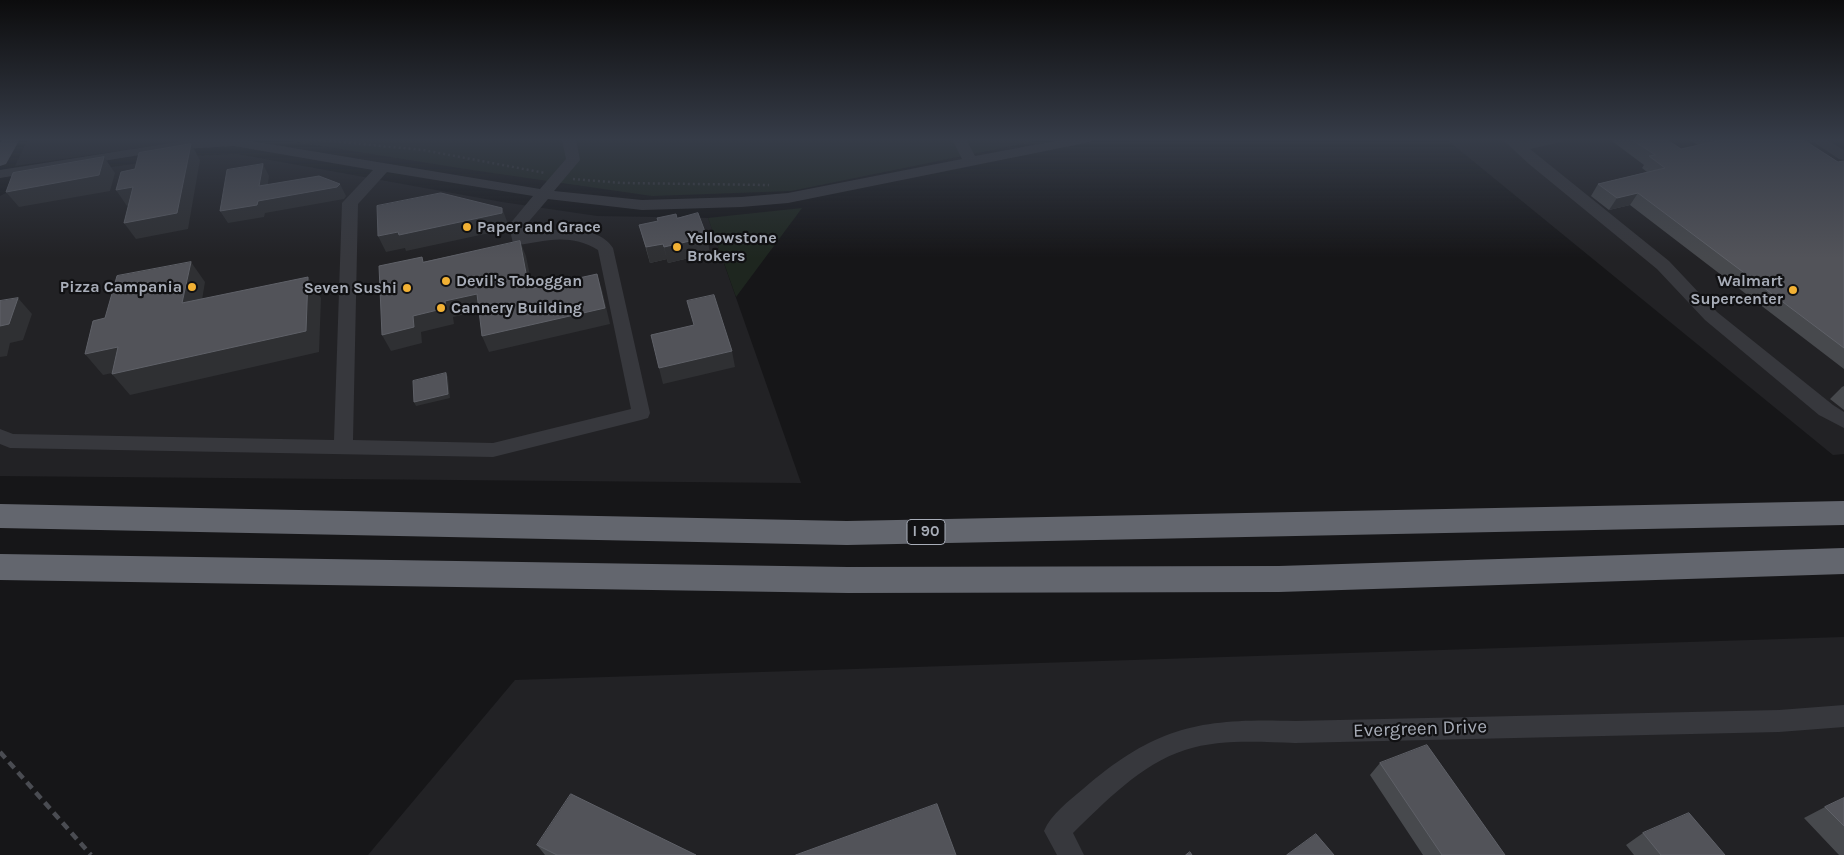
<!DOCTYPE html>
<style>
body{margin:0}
canvas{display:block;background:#161618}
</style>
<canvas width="1844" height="855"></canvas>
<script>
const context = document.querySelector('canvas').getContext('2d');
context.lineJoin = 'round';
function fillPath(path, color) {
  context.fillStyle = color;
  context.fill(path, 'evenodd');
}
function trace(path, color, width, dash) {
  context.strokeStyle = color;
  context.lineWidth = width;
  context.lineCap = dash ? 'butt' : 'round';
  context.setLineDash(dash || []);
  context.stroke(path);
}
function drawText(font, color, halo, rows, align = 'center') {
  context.font = font + ' Karla,sans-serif';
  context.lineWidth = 4.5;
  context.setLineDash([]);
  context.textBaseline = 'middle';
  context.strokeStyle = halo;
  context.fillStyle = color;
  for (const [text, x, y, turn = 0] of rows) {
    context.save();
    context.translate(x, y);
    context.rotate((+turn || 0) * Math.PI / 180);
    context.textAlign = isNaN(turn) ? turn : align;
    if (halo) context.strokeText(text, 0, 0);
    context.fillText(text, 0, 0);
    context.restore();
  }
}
fillPath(new Path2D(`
 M 28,139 L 201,139 L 15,166 Z
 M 1446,139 L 1844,139 L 1844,454 L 1833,455 Z
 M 237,154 L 502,202 L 597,216 L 708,218 L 801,483 L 0,476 L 0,196 L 21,185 L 70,173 L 189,156 Z
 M 1844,637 L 1844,855 L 368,855 L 515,680 Z`), '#222225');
fillPath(new Path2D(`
 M 277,139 L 1046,139 L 791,191 L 652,196 L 472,170 Z
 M 802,208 L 736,297 L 708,218 Z`), '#1e261f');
trace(new Path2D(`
 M 309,139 L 423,150 L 545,173
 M 573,179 L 622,183 L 769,185`), '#3d3f44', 2.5, [2, 3]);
fillPath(new Path2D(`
 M 196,139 L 239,139 L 540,189 L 566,159 L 562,139 L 576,139 L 580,160 L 554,191 L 642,200 L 741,197 L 788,193 L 962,159 L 952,139 L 966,139 L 975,156 L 1066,139 L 1092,139 L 1090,142 L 1085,143 L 788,203 L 741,207 L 642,210 L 548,199 L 525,226 L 526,234 C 550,229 597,223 613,248 L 650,413 L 648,418 L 641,420 L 493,457 L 10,448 L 0,444 L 0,429 L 13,434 L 334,440 L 342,203 L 373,170 L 234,146 L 170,150 L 0,178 L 0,170 ZM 387,172 L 533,196 L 509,225 L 513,244 C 521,246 529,243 537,242 C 559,238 578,238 598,250 L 631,409 L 493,443 L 353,440 L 358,204 Z
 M 1502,139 L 1517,139 L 1523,142 L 1539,139 L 1563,139 L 1561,142 L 1530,149 L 1669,261 L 1717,312 L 1833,405 L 1844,412 L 1844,428 L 1819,415 L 1705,320 L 1657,269 L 1529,164 Z
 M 1809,139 L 1825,139 L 1844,150 L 1844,160 L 1839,159 Z
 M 1844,705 L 1844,727 L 1779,732 L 1295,743 C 1259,742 1220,739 1185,750 C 1141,764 1105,802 1073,833 L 1084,855 L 1057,855 L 1044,831 C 1051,814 1069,801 1083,789 C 1156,726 1201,718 1295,721 L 1779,710 Z`), '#37383d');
fillPath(new Path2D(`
 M 2,139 L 20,139 L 6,164 L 0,166 L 0,143 Z`), '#53555c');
fillPath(new Path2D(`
 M 1844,501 L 1844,525 L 847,545 L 0,528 L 0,504 L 847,521 Z
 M 1844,548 L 1844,574 L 1279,592 L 848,593 L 0,580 L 0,554 L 848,567 L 1279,566 Z`), '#63666e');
trace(new Path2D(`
 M 0,752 L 91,855`), '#4a4c52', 4.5, [8, 5.5]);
fillPath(new Path2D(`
 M 1613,139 L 1666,139 L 1681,149 L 1698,145 L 1688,139 L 1815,139 L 1810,144 L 1838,162 L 1844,161 L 1844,369 L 1630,205 L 1609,210 L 1591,196 L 1598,184 L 1647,172 L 1642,168 L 1644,165 L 1612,141 Z
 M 677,218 L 710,253 L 668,263 L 667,259 L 650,263 L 639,225 Z
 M 1844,386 L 1844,410 L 1830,399 L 1842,387 Z
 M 1380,763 L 1505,855 L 1423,855 L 1370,775 Z
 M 1844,798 L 1844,855 L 1839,855 L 1804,818 L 1825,807 Z
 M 1643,833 L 1725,855 L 1634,855 L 1626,845 Z
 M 537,845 L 696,855 L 545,855 Z`), '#47494d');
fillPath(new Path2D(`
 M 1802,139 L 1815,139 L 1808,148 Z
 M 191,144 L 200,160 L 188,229 L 136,239 L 124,223 Z
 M 104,157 L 115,173 L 110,191 L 19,207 L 6,192 Z
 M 263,164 L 269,176 L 266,198 L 259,186 Z
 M 340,184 L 346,196 L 344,199 L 265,213 L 264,217 L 228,223 L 220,211 L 258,201 Z
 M 133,187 L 144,203 L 127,206 L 116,190 Z
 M 1638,193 L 1630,205 L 1609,210 L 1617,198 Z
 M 502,208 L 508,224 L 508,229 L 406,251 L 405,248 L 386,252 L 378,236 Z
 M 707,237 L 710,253 L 668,263 L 664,247 Z
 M 520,241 L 526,256 L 536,305 L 529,289 Z
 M 663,244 L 667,259 L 650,263 L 646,247 Z
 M 191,262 L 205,282 L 198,324 L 182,303 Z
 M 597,274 L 602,290 L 610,324 L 489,352 L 482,336 Z
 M 308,277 L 321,298 L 319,352 L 130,395 L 112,374 Z
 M 477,294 L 484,310 L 453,317 L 454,324 L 421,332 L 422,343 L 391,351 L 382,335 L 413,316 L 445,301 Z
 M 18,298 L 32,314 L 23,340 L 10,343 L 7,356 L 0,357 L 0,326 Z
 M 118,347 L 135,368 L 103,375 L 85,354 Z
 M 732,351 L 735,367 L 663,384 L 659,368 Z
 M 446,373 L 448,377 L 450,398 L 416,406 L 414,402 Z`), '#2f3033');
const building = new Path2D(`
 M 1631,139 L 1666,139 L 1681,149 L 1717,141 L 1714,139 L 1805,139 L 1802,139 L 1838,162 L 1844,161 L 1844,348 L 1638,193 L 1617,198 L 1598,184 L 1665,168 L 1649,156 L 1655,155 Z
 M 191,144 L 177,213 L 124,223 L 133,187 L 116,190 L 121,172 L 135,169 L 139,153 Z
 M 104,157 L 99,175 L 6,192 L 13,173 Z
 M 263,164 L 259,186 L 319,176 L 340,184 L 337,187 L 258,201 L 257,205 L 220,211 L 227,170 Z
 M 441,193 L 502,208 L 502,213 L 399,235 L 398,232 L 378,236 L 377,206 Z
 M 698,213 L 707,237 L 664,247 L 663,244 L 646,247 L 639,225 L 658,221 L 657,218 L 676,214 L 677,218 Z
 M 520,241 L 529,289 L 597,274 L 605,308 L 482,336 L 477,294 L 445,301 L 446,308 L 413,316 L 414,327 L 382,335 L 379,266 L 422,257 L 423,262 Z
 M 191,262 L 182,303 L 308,277 L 306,331 L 112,374 L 118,347 L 85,354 L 93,321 L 105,318 L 117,276 Z
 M 714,295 L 732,351 L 659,368 L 651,335 L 694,325 L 687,301 Z
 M 18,298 L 9,324 L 0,326 L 0,301 Z
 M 446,373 L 448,394 L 414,402 L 413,381 Z
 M 1427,745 L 1505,855 L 1442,855 L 1380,763 Z
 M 571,794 L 696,855 L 557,855 L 537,845 Z
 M 1844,798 L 1844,826 L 1825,807 Z
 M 937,804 L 956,855 L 796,855 Z
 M 1689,813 L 1725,855 L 1661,855 L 1643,833 Z
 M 1316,834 L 1334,855 L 1287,855 Z
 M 1190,852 L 1192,855 L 1186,855 Z`);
fillPath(building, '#525359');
trace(building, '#5f6168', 1);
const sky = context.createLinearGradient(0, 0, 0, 258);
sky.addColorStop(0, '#0c0c0d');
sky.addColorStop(0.54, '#363c48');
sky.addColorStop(1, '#363c4800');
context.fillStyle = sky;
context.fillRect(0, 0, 1844, 258);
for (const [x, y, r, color] of [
 [467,227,5,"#f2b134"],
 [677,247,5,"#f2b134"],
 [446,281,5,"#f2b134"],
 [192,287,5,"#f2b134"],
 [407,288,5,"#f2b134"],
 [1793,290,5,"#f2b134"],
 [441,308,5,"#f2b134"]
]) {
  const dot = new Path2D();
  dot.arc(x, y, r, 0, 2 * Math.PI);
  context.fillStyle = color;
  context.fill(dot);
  trace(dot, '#111113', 2);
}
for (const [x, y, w] of [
 [926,532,38]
]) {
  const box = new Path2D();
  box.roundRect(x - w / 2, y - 12.5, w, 25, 4);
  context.fillStyle = '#111113';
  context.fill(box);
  trace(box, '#a8adb8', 1);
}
drawText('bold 15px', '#a8adb8', null, [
 ["I 90",926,532]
]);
drawText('bold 16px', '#a8adb8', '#111113', [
 ["Paper and Grace",477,227],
 ["Yellowstone",687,238],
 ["Brokers",687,256],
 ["Devil's Toboggan",456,281],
 ["Walmart",1783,281,"right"],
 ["Supercenter",1783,299,"right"],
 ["Pizza Campania",182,287,"right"],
 ["Seven Sushi",397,288,"right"],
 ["Cannery Building",451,308]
], 'left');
drawText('19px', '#a8adb8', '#111113', [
 ["Evergreen Drive",1420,729,-2]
]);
</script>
